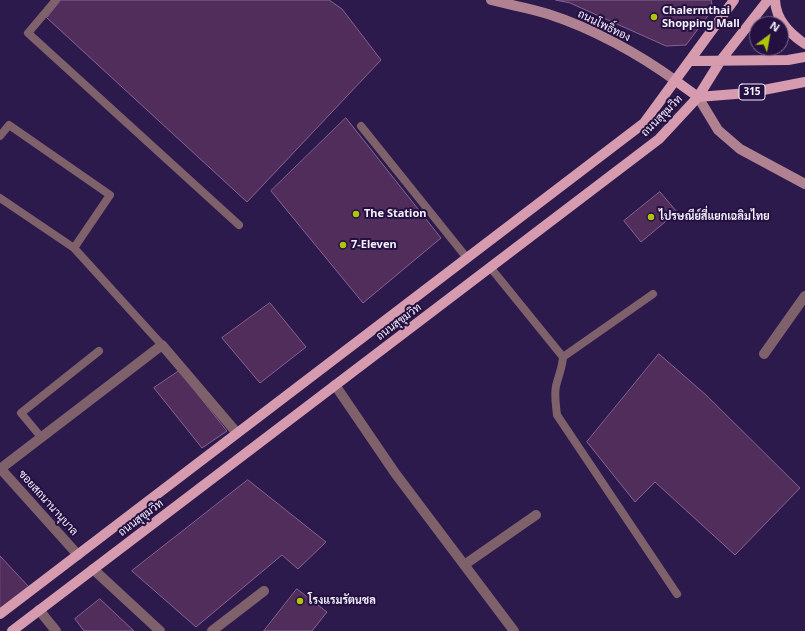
<!DOCTYPE html>
<meta charset="utf-8">
<style>
body{margin:0}
#map{position:relative;width:805px;height:631px;overflow:hidden;background:#2d1a4c;font-family:"Noto Sans",sans-serif}
canvas{display:block}
.north{position:absolute;left:749px;top:16px;width:40px;height:40px;box-sizing:border-box;background:#241041;border:1px solid #77698c;border-radius:50%;rotate:32deg;font-size:11px;font-weight:700;line-height:16px;text-align:center;color:#f3effc}
.north::after{content:'';display:block;margin:auto;width:14px;height:18px;background:#afc507;clip-path:polygon(50% 0,100% 100%,50% 72%,0 100%)}
</style>
<div id="map">
<canvas width="805" height="631"></canvas>
<div class="north">N</div>
</div>
<script>
const context = document.querySelector('canvas').getContext('2d');
context.lineJoin = 'round';
function fillPath(path, color) {
  context.fillStyle = color;
  context.fill(path, 'evenodd');
}
function trace(path, color, width, dash) {
  context.strokeStyle = color;
  context.lineWidth = width;
  context.lineCap = dash ? 'butt' : 'round';
  context.setLineDash(dash || []);
  context.stroke(path);
}
function drawText(font, color, halo, rows, align = 'center') {
  context.font = font + ' "Noto Sans",Sarabun,sans-serif';
  context.lineWidth = 4;
  context.setLineDash([]);
  context.textBaseline = 'middle';
  context.strokeStyle = halo;
  context.fillStyle = color;
  for (const [text, x, y, turn = 0] of rows) {
    context.save();
    context.translate(x, y);
    context.rotate((+turn || 0) * Math.PI / 180);
    context.textAlign = isNaN(turn) ? turn : align;
    if (halo) context.strokeText(text, 0, 0);
    context.fillText(text, 0, 0);
    context.restore();
  }
}
const building = new Path2D(`
 M 61,0 L 329,0 L 342,9 L 381,60 L 247,202 L 47,18 Z
 M 556,0 L 711,0 L 713,9 L 686,45 L 666,46 L 570,3 Z
 M 346,118 L 441,238 L 363,303 L 271,191 Z
 M 660,192 L 677,212 L 641,242 L 624,221 Z
 M 270,303 L 306,347 L 260,383 L 222,338 Z
 M 659,354 L 706,395 L 800,488 L 735,555 L 655,482 L 635,502 L 587,442 Z
 M 179,371 L 227,431 L 202,448 L 154,388 Z
 M 248,480 L 326,542 L 298,569 L 282,555 L 196,627 L 132,571 Z
 M 0,556 L 29,587 L 0,609 Z
 M 297,589 L 327,612 L 312,631 L 264,631 Z
 M 100,599 L 134,631 L 84,631 L 75,619 Z`);
fillPath(building, '#502d5b');
trace(building, '#886294', 1);
trace(new Path2D(`
 M 56,0 L 28,33 L 239,225
 M 361,126 L 467,258
 M 0,136 L 9,125 L 110,195 L 74,248
 M 0,198 L 74,248 L 162,345
 M 490,267 L 563,357 C 562,369 559,374 556,386 C 554,395 556,405 557,415 L 677,594
 M 563,357 L 653,294
 M 41,437 L 21,413 L 99,351`), '#7e616a', 8);
trace(new Path2D(`
 M 764,354 L 805,296
 M 335,385 L 395,473 L 514,631
 M 0,468 L 78,555
 M 0,469 L 162,345 L 237,433
 M 464,565 L 536,515
 M 93,569 L 160,631
 M 39,610 L 56,631
 M 212,631 L 264,591`), '#7e616a', 10);
trace(new Path2D(`
 M 491,0 C 510,5 530,8 548,14 C 592,28 639,54 676,81
 M 698,97 L 718,130 L 740,149 L 805,184`), '#b08291', 10);
trace(new Path2D(`
 M 775,0 C 776,20 789,33 805,44
 M 690,61 L 788,60 L 805,57
 M 676,81 L 698,97
 M 698,97 L 748,93 L 805,82
 M 0,614 L 644,123 L 734,0
 M 12,631 L 659,139 L 698,97 L 721,60 L 768,0`), '#d69bae', 10);
for (const [x, y, r, color] of [
 [654,17,4,"#afc507"],
 [356,214,4,"#afc507"],
 [651,217,4,"#afc507"],
 [343,245,4,"#afc507"],
 [300,601,4,"#afc507"]
]) {
  const dot = new Path2D();
  dot.arc(x, y, r, 0, 2 * Math.PI);
  context.fillStyle = color;
  context.fill(dot);
  trace(dot, '#241041', 1.5);
}
for (const [x, y, w] of [
 [752,92,26]
]) {
  const box = new Path2D();
  box.roundRect(x - w / 2, y - 8, w, 16, 3);
  context.fillStyle = '#241041';
  context.fill(box);
  trace(box, '#f3effc', 1);
}
drawText('bold 10px', '#f3effc', null, [
 ["315",752,92]
]);
drawText('bold 11px', '#f3effc', '#241041', [
 ["Chalermthai",662,11],
 ["Shopping Mall",662,24],
 ["The Station",364,214],
 ["ไปรษณีย์สี่แยกเฉลิมไทย",659,217],
 ["7-Eleven",351,245],
 ["โรงแรมรัตนชล",308,601]
], 'left');
drawText('11px', '#f3effc', '#241041', [
 ["ถนนโพธิ์ทอง",604,26,26],
 ["ถนนสุขุมวิท",662,116,-45],
 ["ถนนสุขุมวิท",399,322,-37],
 ["ซอยสถนานานุบาล",48,503,48],
 ["ถนนสุขุมวิท",141,518,-37]
]);
</script>
